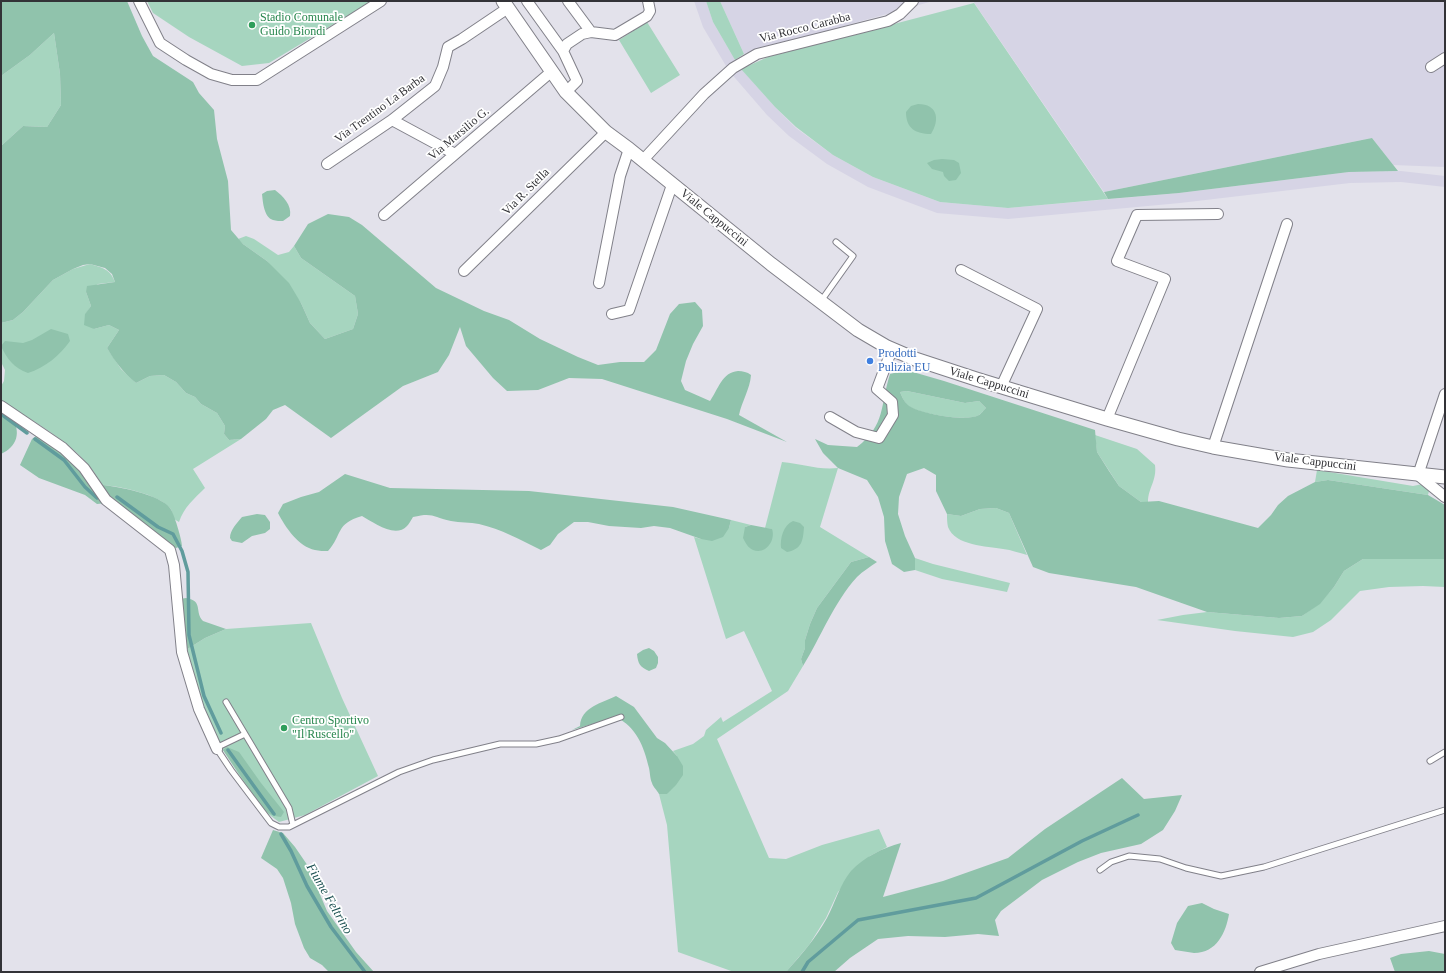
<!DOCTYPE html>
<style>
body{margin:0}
#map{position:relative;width:1446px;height:973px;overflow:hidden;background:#e3e2eb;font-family:Georgia,serif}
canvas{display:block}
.frame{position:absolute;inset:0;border:2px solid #333337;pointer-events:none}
</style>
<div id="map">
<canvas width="1446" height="973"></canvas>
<div class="frame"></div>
</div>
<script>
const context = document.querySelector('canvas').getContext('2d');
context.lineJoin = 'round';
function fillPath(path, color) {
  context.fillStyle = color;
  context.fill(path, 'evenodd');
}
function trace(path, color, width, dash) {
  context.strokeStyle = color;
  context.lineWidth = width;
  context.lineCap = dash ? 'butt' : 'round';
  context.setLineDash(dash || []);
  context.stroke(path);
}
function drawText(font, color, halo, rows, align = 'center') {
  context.font = font + ' Georgia,serif';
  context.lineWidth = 3.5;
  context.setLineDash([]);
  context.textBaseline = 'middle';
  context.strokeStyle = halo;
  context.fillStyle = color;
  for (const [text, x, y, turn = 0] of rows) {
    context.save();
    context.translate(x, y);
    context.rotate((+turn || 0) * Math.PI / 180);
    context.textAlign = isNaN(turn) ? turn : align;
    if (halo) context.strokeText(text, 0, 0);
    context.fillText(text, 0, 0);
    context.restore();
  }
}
fillPath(new Path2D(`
 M 694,1 L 706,1 L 713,22 L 738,65 L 775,107 L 796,128 L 833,155 L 873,177 L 940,202 L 1008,208 L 1179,193 L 1349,172 L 1401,171 L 1445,176 L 1445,187 L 1401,182 L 1350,183 L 1180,203 L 1008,219 L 937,213 L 868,187 L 827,164 L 789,136 L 767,115 L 729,71 L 703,27 Z
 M 720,1 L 933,1 L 744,54 Z
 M 973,1 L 1445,1 L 1445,167 L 1393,165 L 1372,138 L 1104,192 Z`), '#d6d4e5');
fillPath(new Path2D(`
 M 147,1 L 372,1 L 269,63 L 242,66 L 189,37 L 153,13 Z
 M 706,1 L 720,1 L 744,54 L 735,60 L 713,22 Z
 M 974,3 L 1108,199 L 1008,208 L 940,202 L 873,177 L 833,155 L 796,127 L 775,107 L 741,69 L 768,57 Z
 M 647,22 L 680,75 L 651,93 L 619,40 Z
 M 54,33 L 60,74 L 61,105 L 47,127 L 23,126 L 1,146 L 1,76 L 30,55 Z
 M 246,236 L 254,239 L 278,255 L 289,252 L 294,246 L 301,258 L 355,296 L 358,314 L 353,329 L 325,339 L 310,323 L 301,303 L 267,261 L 243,244 L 238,239 Z
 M 90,264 C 103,268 110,269 115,282 L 98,284 L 86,292 L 91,306 L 85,315 L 94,329 L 109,325 L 119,330 L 107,348 L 121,369 L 136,383 L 150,376 L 164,375 L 176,382 L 186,393 L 195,397 L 201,404 L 217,413 L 225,426 L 224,434 L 229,440 L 241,439 L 193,469 L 205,488 C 194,499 184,507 179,522 L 174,519 C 173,516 172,510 170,508 C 158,494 119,486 102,485 C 83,447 35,423 1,401 L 1,386 L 4,381 L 5,370 L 1,362 L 1,323 L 13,320 L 23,312 L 53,280 L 73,269 Z
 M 907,391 L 965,403 L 979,401 L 986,408 C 984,410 982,413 979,415 C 968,422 921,414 910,407 C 905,404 902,397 900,392 Z
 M 1095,435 L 1137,449 L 1155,465 C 1157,481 1148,488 1148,502 L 1141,502 L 1119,486 L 1097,452 Z
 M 782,462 C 803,464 817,470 838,468 L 820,527 L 869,557 L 851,562 L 817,608 L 810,624 L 805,640 L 805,648 L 801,659 L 803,666 L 788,691 L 717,739 L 769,858 L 786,859 L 822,845 L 879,829 L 887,847 L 870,856 L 838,892 L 826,918 L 809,945 L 786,972 L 734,972 L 678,952 L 667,825 L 659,794 L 667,794 L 677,756 L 673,751 L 693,744 L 704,736 L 706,730 L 721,717 L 723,722 L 772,691 L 744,631 L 726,639 L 694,537 L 701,539 L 729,528 L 731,520 L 751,525 L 745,527 L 772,529 L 765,528 Z
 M 1317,470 L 1413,486 L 1423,484 L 1430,487 L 1428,495 L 1328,480 L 1315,482 Z
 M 996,508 L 1009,513 L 1027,555 C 1019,553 1012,550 1003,549 C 987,546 955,546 948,527 C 947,523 947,518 947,514 L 961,516 L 980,509 Z
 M 915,558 L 933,564 L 1010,583 L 1007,592 L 942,579 L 915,570 Z
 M 1405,558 L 1445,559 L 1445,587 L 1423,586 L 1389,587 L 1360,591 L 1331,620 L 1313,632 L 1293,637 L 1235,631 L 1157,620 L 1183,615 L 1207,612 L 1279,618 L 1302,616 L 1320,603 L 1334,587 L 1344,571 L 1363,559 Z
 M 311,623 L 342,698 L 378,776 L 305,815 L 279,822 L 267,813 L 248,789 L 223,750 L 202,707 L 186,650 L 205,638 L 226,629 Z`), '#a6d5bf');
fillPath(new Path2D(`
 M 1,1 L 127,1 L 142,36 L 153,56 L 193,82 L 199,93 L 214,110 L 217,139 L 228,181 L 231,230 L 243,244 L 267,261 L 289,283 L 301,303 L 310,323 L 325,339 L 353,329 L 358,314 L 355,296 L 301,258 L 294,246 L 308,224 L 328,214 L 349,217 L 362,225 L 436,288 L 484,311 L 509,320 L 540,339 L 578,357 L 598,365 L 620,362 L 644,362 L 656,350 L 670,314 L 679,304 L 695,302 L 702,310 L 703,326 L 693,344 L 686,361 L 681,381 L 685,390 L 710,401 C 718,390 722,372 738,371 C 743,371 747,372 751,375 C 750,389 742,401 739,415 L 787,442 L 727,419 L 602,379 L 569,378 L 538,390 L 507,391 L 493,378 L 466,346 L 460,327 L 449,355 L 438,372 L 403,386 L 331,438 L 285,405 L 273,410 L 266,419 L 241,439 L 229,440 L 224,434 L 225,426 L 217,413 L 201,404 L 195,397 L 186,393 L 176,382 L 164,375 L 150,376 L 136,383 C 124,373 115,362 107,348 L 119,330 L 109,325 L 94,329 L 84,325 L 85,314 L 91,306 L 86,292 L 87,286 L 115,282 L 112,274 L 105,268 L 90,264 L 83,265 L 73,269 L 53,280 L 23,312 L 13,320 L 1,323 L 1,146 L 23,126 L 47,127 L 61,105 L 60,74 L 54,33 L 30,55 L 1,76 Z
 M 918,104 C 938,104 940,120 931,134 C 915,134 906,128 906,112 L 911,106 Z
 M 1372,138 L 1398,171 L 1349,172 L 1179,193 L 1108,199 L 1104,192 Z
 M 942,159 L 954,160 L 959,163 L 961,173 L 956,180 L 949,181 L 944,176 L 943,172 L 932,169 L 927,163 L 934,160 Z
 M 275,190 C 283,196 292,205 290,216 L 283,221 C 280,221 276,221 273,220 C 264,217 263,203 262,194 L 267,191 Z
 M 51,329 L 68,334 L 70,341 C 60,355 45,368 28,373 C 14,368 7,359 1,346 L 5,341 L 23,343 L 32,340 Z
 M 906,370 L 944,381 L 1095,430 L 1097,452 L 1109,471 L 1119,486 L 1141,502 L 1159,501 L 1258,528 L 1271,515 L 1278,505 L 1288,496 L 1315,482 L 1328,480 L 1428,495 L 1445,505 L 1445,559 L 1363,559 L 1344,571 L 1334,587 L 1320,604 L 1302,616 L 1279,618 L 1207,612 L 1136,587 L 1049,573 L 1033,567 L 1009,513 L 996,508 L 980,509 L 961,516 L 947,514 L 936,491 L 936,475 L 924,468 L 907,474 L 899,497 L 898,514 L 905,536 L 915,558 L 915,570 L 904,572 L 892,564 L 885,541 L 884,517 L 878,497 L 867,480 L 838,468 L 823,453 L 815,439 L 828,445 L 857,447 C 886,425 880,405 890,374 ZM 907,391 L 965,403 L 979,401 L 986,408 C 984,410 981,414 979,415 C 967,422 923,414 911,407 C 905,404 902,397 900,392 Z
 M 1,408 C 4,411 9,413 11,416 C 22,432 17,447 1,454 Z
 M 36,436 C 70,454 84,474 107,503 L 97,504 L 85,495 L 39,478 L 20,465 L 32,439 Z
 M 345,474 L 390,488 L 529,491 L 673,507 L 731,520 L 729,528 L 723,537 L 712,541 L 701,539 L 670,528 L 654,526 L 641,528 L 609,526 L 588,522 L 574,522 L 558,534 L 550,545 L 541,550 C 521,540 501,529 479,524 C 470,522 460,523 451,521 C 433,517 433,512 413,517 C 411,520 409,524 407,526 C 395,539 373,522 362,516 C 335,524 343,534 328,551 C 324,551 319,551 315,550 C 299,547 285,527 278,513 L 283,504 L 301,497 L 319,492 Z
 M 102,485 C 117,486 161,495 170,508 C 174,513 182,540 182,546 L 176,548 L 171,546 L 117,506 Z
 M 257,514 L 265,515 L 270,522 L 270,529 L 265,533 L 252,536 L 242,543 L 232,541 L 230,538 C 230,530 237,523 242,517 Z
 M 793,521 L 800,523 L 804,527 C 803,541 802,549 787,552 L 781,548 C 780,539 783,525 793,521 Z
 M 751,525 L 772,529 C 776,540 766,555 753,550 C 748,548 745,542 743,538 L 745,527 Z
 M 869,557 L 877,562 C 870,567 863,571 857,577 C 834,602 821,637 803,666 L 801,659 L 805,648 L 805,640 L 810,624 L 817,608 L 851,562 Z
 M 186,598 C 204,601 194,612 203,621 L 226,629 L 205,638 L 186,650 L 180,599 Z
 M 649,648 L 654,651 L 658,657 L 658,663 L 656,668 L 649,671 C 640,667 638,664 637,654 L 643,650 Z
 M 616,696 L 634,707 L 657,738 L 665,743 L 677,756 L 683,766 L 683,775 L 676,785 L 667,794 L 659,794 C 657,790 653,787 652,783 C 650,779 650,772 649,768 C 644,746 636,727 616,717 L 572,730 L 580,726 C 581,707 602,703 616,696 Z
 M 227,747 L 239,752 L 261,783 L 284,812 L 281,817 C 271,816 267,813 261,806 L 223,750 Z
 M 1122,778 L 1144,799 L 1182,795 L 1175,811 L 1163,830 L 1141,844 L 1101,853 L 1078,862 L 1042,880 L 1001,911 L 995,920 L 999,936 L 978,934 L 945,937 L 908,936 L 878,939 L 850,958 L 834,972 L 786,972 C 801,955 816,938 827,918 C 835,903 840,884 851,871 C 864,857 883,848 901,843 L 883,897 L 943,881 L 1008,858 L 1045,829 Z
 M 273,830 L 283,833 L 295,847 L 308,866 L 327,911 L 356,952 L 374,972 L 329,972 L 322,965 L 310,958 L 304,948 L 295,924 L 291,903 L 283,878 L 277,869 L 261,858 Z
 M 1202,903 L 1214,909 L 1229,914 C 1226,932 1217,953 1194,953 C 1188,952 1181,951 1175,950 L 1171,943 L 1177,923 L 1188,906 Z
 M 1429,951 L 1445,954 L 1445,972 L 1395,972 L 1390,958 L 1401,954 Z`), '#90c3ac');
trace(new Path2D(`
 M 1,414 L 27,433
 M 35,439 L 64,460 L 85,487 L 97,498
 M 117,497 L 158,527 L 173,534 L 182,551 L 188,572 L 189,635 L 204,696 L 221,733
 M 228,750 L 274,814
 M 281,834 L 291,851 L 307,886 L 331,927 L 365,972
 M 802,972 L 808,962 L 858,920 L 976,898 L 1082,841 L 1138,815`), '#609c9d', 3.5);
const service = new Path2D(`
 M 821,301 L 853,256 L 836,242
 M 226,702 L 289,808 L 293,825
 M 245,734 L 220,746 L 217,749 L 231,770 L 271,823 L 279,827 L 289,827 L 399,772 L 433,760 L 500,744 L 536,744 L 559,739 L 621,717
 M 1430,761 L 1445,752
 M 1100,870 L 1111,862 L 1129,856 L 1160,859 L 1186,868 L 1221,876 L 1264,867 L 1445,810`);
const minor = new Path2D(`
 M 139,1 L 160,43 L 186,60 L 211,74 L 232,80 L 257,80 L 381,1
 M 527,1 L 563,51 L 577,81 L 566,92
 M 568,1 L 591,32
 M 563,51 L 567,44 L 582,34 L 591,32 L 615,35 L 647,16 L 650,11 L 648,1
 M 1431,67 L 1445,58
 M 392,120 L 455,154
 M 643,160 L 704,94 L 733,68 L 757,54 L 888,21 L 900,14 L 913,1
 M 327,164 L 392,120 L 435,86 L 443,67 L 448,47 L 462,39 L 508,8
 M 384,215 L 551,72
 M 961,270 L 1037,309 L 1001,387
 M 464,271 L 606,132
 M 599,283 L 620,176 L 629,149
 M 612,314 L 629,310 L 672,185
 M 1445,394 L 1418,475 L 1445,497
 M 1,406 L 63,448 L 84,468 L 106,500 L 170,550 L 174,565 L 182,652 L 199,709 L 217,749
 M 830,417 L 856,432 L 879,438 L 893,415 L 892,402 L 877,389 L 892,349
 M 1107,419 L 1165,279 L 1117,261 L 1137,215 L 1218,214
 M 1213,447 L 1287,224
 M 1260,972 L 1319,954 L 1445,926`);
const tertiary = new Path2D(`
 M 503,1 L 566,92 L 606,132 L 629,149 L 771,264 L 858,330 L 887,347 L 915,359 L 976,379 L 1107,419 L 1178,439 L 1213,447 L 1288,460 L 1445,477`);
trace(service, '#818089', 7);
trace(minor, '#818089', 12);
trace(tertiary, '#818089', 15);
trace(service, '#fff', 5);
trace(minor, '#fff', 10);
trace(tertiary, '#fff', 13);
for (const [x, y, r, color] of [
 [252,25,4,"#2e9e5b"],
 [870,361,4,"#3f7fe0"],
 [284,728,4,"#2e9e5b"]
]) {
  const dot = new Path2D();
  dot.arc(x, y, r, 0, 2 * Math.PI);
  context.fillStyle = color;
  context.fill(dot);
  trace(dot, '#fff', 1.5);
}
drawText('12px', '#27864d', '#fff', [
 ["Stadio Comunale",260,18],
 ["Guido Biondi",260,32],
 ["Centro Sportivo",292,721],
 ["\"Il Ruscello\"",292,735]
], 'left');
drawText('12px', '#333337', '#fff', [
 ["Via Rocco Carabba",805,28,-14],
 ["Via Trentino La Barba",380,109,-36],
 ["Via Marsilio G.",459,134,-40],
 ["Via R. Stella",526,192,-45],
 ["Viale Cappuccini",714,218,39],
 ["Viale Cappuccini",989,383,17],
 ["Viale Cappuccini",1315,462,7]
]);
drawText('12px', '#366cbe', '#fff', [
 ["Prodotti",878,354],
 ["Pulizia EU",878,368]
], 'left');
drawText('italic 13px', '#1c5152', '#fff', [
 ["Fiume Feltrino",329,899,60]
]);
</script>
